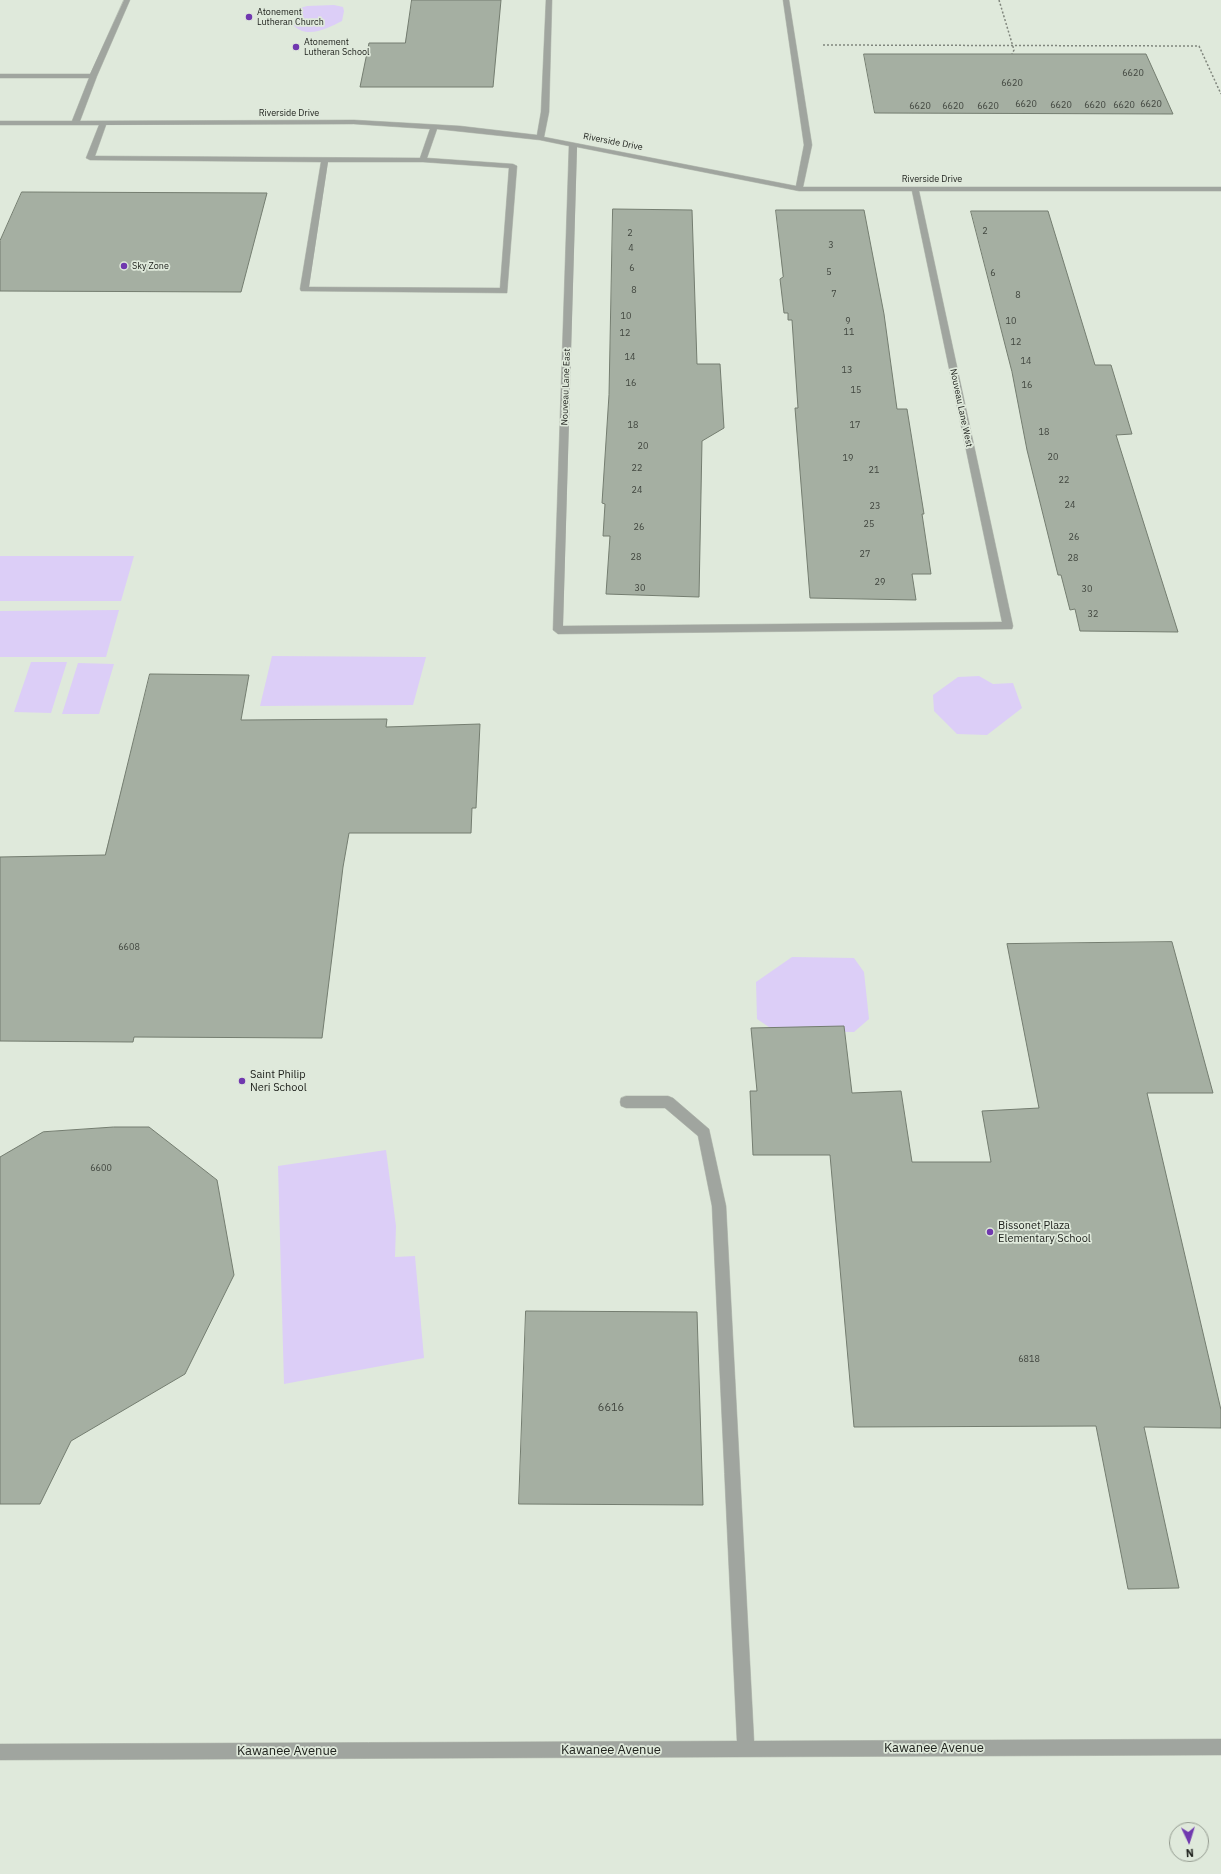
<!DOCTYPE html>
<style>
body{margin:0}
#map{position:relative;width:1221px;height:1874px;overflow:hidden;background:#dfe9db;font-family:"IBM Plex Sans",sans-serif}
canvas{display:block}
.north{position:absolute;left:1169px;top:1822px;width:40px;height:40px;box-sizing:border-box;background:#dfe9db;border:1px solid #939a8f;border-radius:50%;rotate:176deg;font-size:11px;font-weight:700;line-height:16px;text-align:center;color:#20231e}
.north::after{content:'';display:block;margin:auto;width:14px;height:18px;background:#7038af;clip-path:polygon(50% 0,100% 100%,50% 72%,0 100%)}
</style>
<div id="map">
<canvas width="1221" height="1874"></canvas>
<div class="north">N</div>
</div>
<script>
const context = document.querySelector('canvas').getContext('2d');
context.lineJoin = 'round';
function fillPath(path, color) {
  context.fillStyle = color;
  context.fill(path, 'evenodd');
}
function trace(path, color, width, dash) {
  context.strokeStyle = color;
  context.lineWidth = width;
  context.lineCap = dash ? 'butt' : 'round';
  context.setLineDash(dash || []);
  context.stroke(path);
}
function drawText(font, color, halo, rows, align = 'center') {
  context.font = font + ' "IBM Plex Sans",sans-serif';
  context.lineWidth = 3.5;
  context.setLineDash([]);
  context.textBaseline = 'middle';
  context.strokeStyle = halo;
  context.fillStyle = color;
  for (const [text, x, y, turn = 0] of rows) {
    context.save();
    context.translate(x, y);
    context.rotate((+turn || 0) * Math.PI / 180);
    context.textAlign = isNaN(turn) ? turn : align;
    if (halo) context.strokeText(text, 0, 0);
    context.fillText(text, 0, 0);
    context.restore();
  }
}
fillPath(new Path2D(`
 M 334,5 L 343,7 L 344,11 L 342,21 C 328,28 308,39 294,26 L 300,8 L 307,6 Z
 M 0,556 L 134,556 L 121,601 L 0,601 Z
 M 119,610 L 106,657 L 0,657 L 0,611 Z
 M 272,656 L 426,657 L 413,705 L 260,706 Z
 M 31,662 L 67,662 L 51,713 L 14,712 Z
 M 78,663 L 114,664 L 99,714 L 62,714 Z
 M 979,676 L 993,684 L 1013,683 L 1022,708 L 987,735 L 957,734 L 934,711 L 933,695 L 958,677 Z
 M 792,957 L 854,958 L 864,972 L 869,1019 L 854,1032 L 775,1031 L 757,1019 L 756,982 Z
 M 386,1150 L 396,1226 L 395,1257 L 415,1256 L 424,1358 L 284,1384 L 278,1166 Z`), '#dccef7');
const building = new Path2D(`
 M 412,0 L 501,0 L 493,87 L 360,87 L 369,43 L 405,43 Z
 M 864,54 L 1146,54 L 1173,114 L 875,113 Z
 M 22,192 L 267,193 L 241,292 L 0,291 L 0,241 Z
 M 613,209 L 692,210 L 697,364 L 720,364 L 724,428 L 702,441 L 699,597 L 606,594 L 610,536 L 603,536 L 605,504 L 602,503 L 609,395 Z
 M 776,210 L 864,210 L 884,314 L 897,409 L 907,409 L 924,514 L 922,514 L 931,574 L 912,574 L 916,600 L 810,598 L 795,408 L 798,408 L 792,320 L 788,320 L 788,313 L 784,313 L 780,279 L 783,277 Z
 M 971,211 L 1048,211 L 1095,365 L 1111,365 L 1132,434 L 1116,435 L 1178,632 L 1080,631 L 1075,609 L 1070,610 L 1061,575 L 1058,575 L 1027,450 L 1012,372 Z
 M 150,674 L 249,675 L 241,720 L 387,719 L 386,727 L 480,724 L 476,808 L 472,808 L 471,833 L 349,833 L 343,867 L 322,1038 L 134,1037 L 133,1042 L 0,1041 L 0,857 L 105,855 Z
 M 1172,942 L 1213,1093 L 1147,1093 L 1221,1410 L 1221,1428 L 1144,1427 L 1179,1588 L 1128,1589 L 1096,1426 L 854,1427 L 830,1155 L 753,1155 L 750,1091 L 757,1091 L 751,1028 L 844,1026 L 852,1093 L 901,1091 L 912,1162 L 991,1162 L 982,1111 L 1039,1108 L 1007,944 Z
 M 114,1127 L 149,1127 L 217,1180 L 234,1275 L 185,1374 L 71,1441 L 40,1504 L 0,1504 L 0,1157 L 43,1132 Z
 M 526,1311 L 697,1312 L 703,1505 L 519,1504 Z`);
fillPath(building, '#a5afa2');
trace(building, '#747d70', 1);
const minor = new Path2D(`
 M 124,0 L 130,0 L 97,76 L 80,121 L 354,120 L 460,126 L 537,135 L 541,112 L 546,0 L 552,0 L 549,112 L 544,137 L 796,186 L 804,145 L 783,0 L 789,0 L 812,145 L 803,187 L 1221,187 L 1221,191 L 919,191 L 1013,626 L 1012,629 L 558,634 L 553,630 L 569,146 L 540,140 L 437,129 L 427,158 L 513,164 L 517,166 L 507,293 L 301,291 L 300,289 L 321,162 L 90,160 L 86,158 L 99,125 L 0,125 L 0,121 L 72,121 L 89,78 L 0,78 L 0,74 L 90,74 ZM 354,124 L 430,129 L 420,158 L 95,156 L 106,125 ZM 577,147 L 799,191 L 912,191 L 1002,622 L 563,626 ZM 328,162 L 423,162 L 509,168 L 500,288 L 309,287 Z
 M 626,1096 L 668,1096 L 673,1098 L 709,1129 L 726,1206 L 754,1741 L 1221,1739 L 1221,1755 L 0,1760 L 0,1744 L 737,1741 L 712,1206 L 698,1136 L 665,1108 L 626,1108 L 621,1106 L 620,1102 L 621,1098 Z`);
trace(minor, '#bdc5b9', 1);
trace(new Path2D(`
 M 999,0 L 1014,50 L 1012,54
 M 823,45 L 1199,46 L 1221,94`), '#80867d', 1.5, [2, 2]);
fillPath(minor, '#a0a59f');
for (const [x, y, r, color] of [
 [249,17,4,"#7038af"],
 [296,47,4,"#7038af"],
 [124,266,4,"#7038af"],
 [242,1081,4,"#7038af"],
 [990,1232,4,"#7038af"]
]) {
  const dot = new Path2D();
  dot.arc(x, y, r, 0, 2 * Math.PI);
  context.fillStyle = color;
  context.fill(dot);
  trace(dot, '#dfe9db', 1.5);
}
drawText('9px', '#20231e', '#dfe9db', [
 ["Atonement",257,12],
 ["Lutheran Church",257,22],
 ["Atonement",304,42],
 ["Lutheran School",304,52],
 ["Sky Zone",132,266]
], 'left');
drawText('9px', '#41463f', null, [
 ["6620",1133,73],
 ["6620",1012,83],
 ["6620",1026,104],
 ["6620",1151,104],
 ["6620",1061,105],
 ["6620",1095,105],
 ["6620",1124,105],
 ["6620",920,106],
 ["6620",953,106],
 ["6620",988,106],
 ["2",985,231],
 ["2",630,233],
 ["3",831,245],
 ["4",631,248],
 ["6",632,268],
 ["5",829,272],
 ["6",993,273],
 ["8",634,290],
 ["7",834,294],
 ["8",1018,295],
 ["10",626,316],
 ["9",848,321],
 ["10",1011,321],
 ["11",849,332],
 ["12",625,333],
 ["12",1016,342],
 ["14",630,357],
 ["14",1026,361],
 ["13",847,370],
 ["16",631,383],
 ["16",1027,385],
 ["15",856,390],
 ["18",633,425],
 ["17",855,425],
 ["18",1044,432],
 ["20",643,446],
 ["20",1053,457],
 ["19",848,458],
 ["22",637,468],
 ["21",874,470],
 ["22",1064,480],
 ["24",637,490],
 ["24",1070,505],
 ["23",875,506],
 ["25",869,524],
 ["26",639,527],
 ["26",1074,537],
 ["27",865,554],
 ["28",636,557],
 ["28",1073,558],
 ["29",880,582],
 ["30",640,588],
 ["30",1087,589],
 ["32",1093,614],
 ["6608",129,947],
 ["6600",101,1168],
 ["6818",1029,1359]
]);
drawText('9px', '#20231e', '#dfe9db', [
 ["Riverside Drive",289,113],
 ["Riverside Drive",613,142,11],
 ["Riverside Drive",932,179],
 ["Nouveau Lane East",566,387,-88],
 ["Nouveau Lane West",961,408,78]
]);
drawText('11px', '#20231e', '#dfe9db', [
 ["Saint Philip",250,1075],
 ["Neri School",250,1088],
 ["Bissonet Plaza",998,1226],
 ["Elementary School",998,1239]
], 'left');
drawText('11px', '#41463f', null, [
 ["6616",611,1408]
]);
drawText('13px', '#20231e', '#dfe9db', [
 ["Kawanee Avenue",934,1748],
 ["Kawanee Avenue",611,1750],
 ["Kawanee Avenue",287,1751]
]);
</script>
